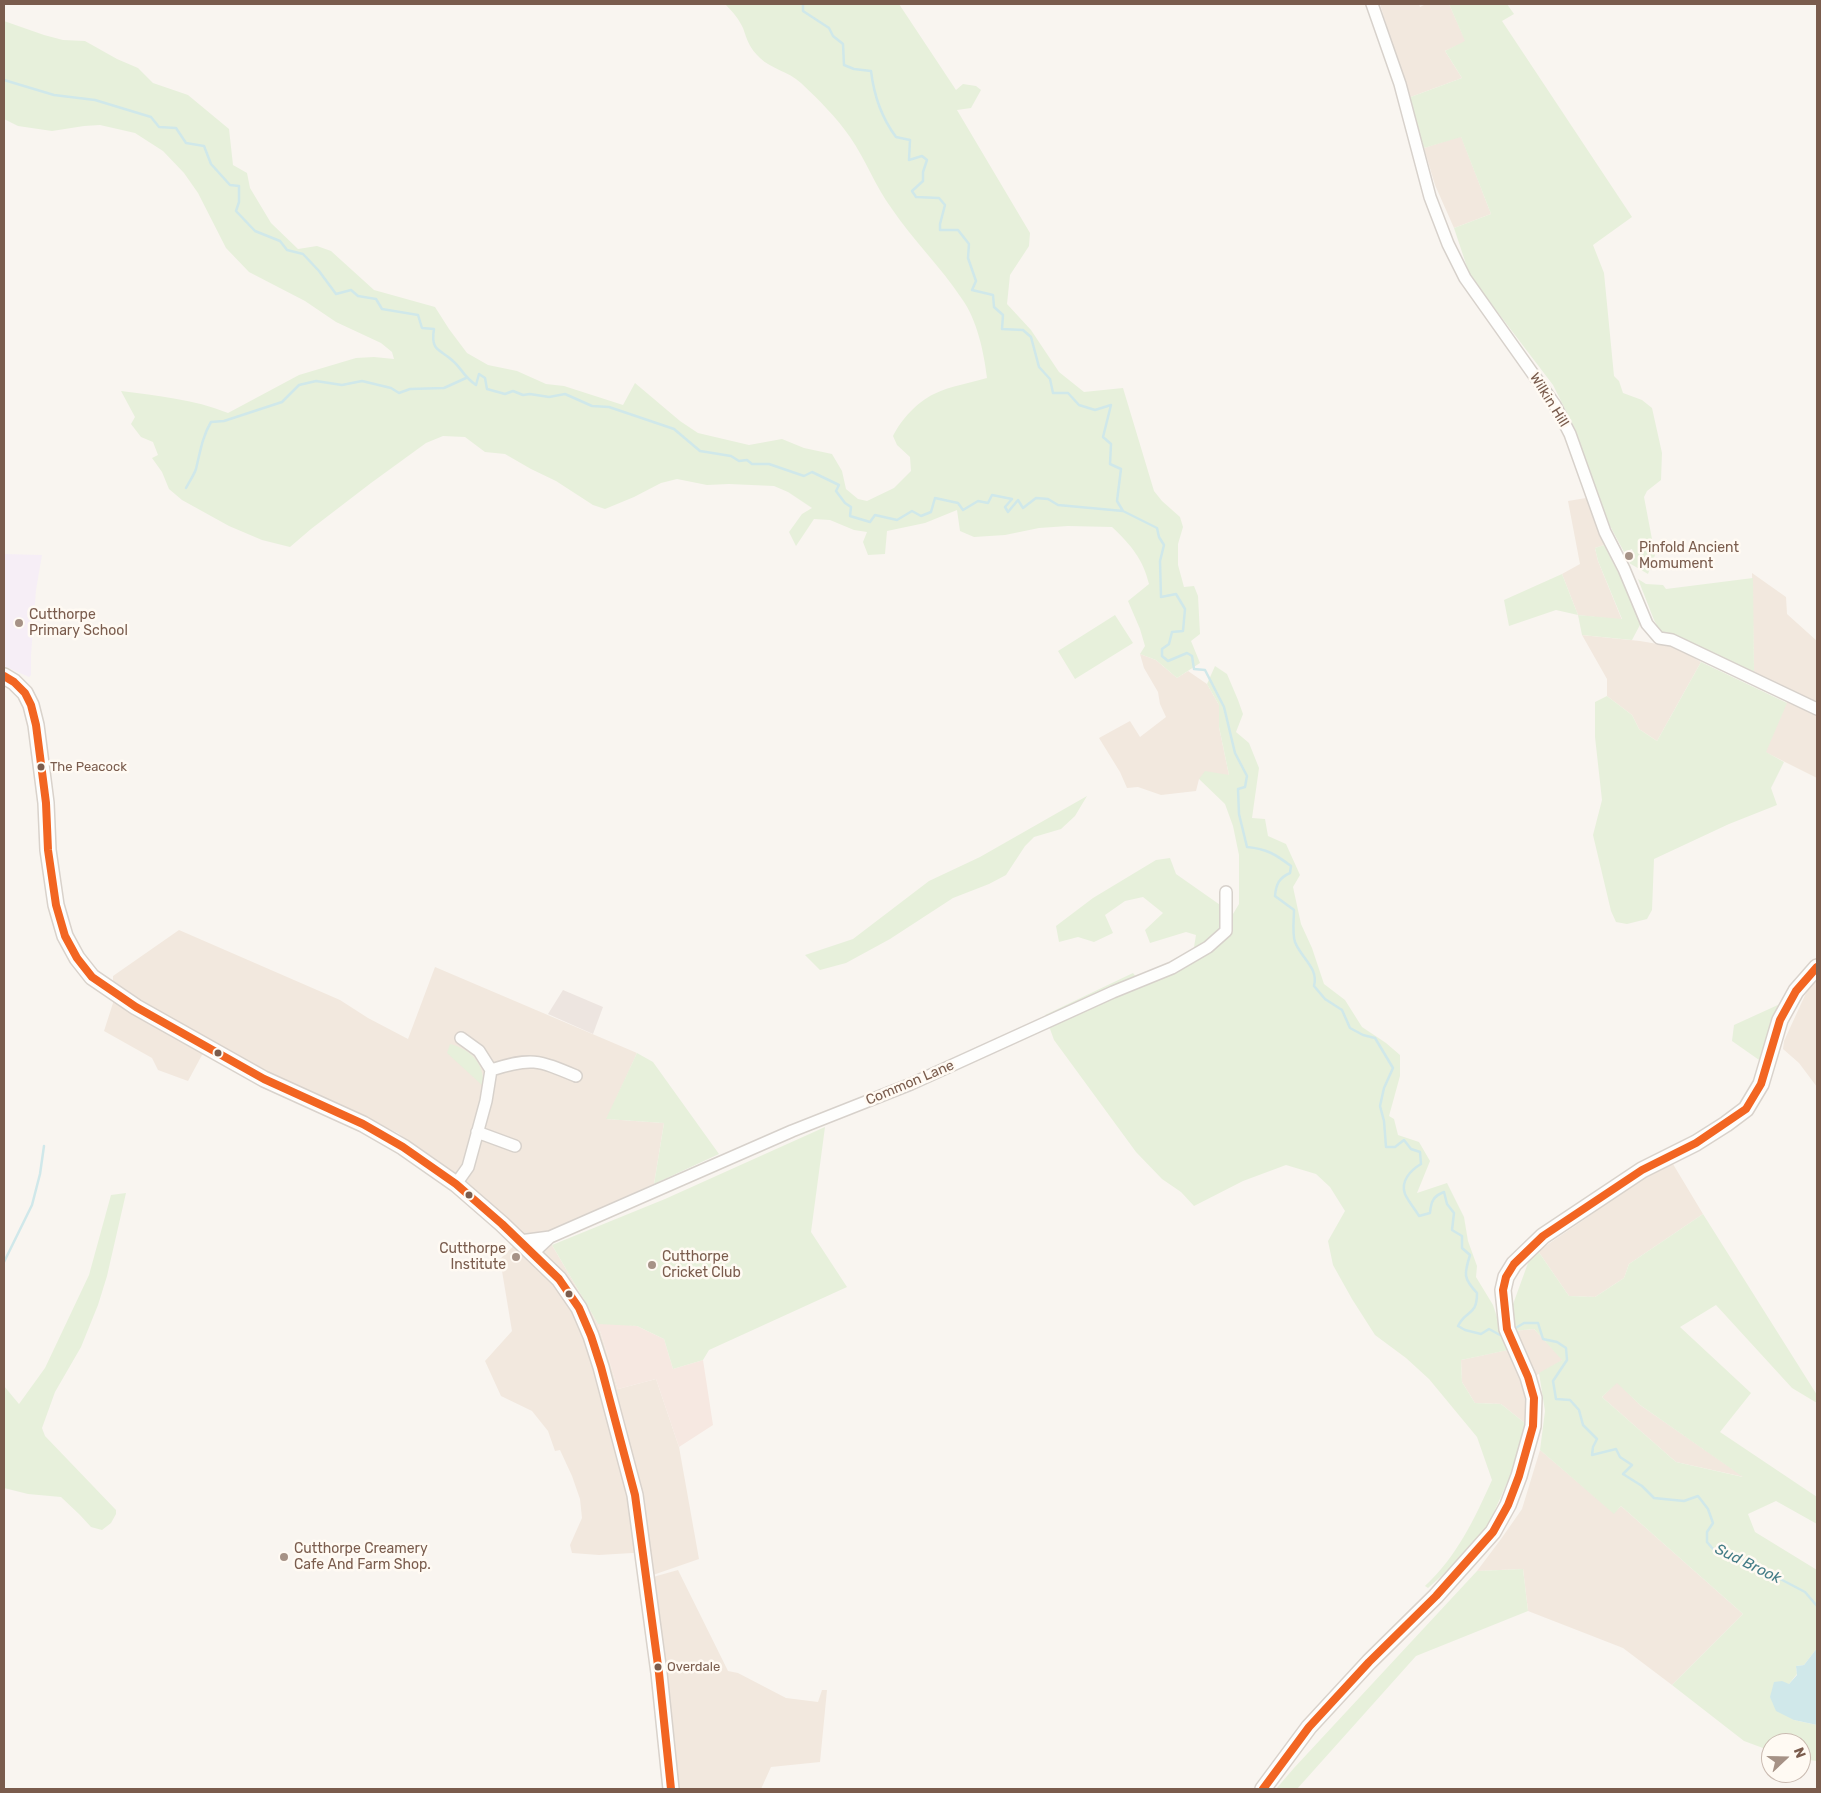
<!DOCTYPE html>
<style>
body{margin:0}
#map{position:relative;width:1821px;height:1793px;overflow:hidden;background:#f9f5f0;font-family:Rubik,sans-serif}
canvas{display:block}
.frame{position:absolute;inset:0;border:5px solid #7a5c4d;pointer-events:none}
.north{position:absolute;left:1761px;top:1733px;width:50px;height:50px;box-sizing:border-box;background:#fffaf3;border:1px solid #cabbb1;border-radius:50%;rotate:69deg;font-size:14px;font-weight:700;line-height:20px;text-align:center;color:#7a5c4d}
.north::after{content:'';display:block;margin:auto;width:18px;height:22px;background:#a69286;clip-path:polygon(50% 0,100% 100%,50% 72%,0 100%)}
</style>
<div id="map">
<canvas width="1821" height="1793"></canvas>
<div class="frame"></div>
<div class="north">N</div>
</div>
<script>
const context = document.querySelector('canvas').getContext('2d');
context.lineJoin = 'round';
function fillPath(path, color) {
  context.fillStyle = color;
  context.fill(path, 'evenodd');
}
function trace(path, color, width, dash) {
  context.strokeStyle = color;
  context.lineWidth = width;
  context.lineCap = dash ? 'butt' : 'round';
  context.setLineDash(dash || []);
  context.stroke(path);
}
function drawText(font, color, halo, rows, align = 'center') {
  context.font = font + ' Rubik,sans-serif';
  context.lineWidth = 5;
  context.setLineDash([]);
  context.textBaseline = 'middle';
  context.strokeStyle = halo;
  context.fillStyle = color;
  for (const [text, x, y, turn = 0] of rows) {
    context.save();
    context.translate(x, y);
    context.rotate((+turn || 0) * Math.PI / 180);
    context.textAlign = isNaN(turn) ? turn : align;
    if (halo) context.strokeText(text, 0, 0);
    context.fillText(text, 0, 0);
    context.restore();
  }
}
fillPath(new Path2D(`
 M 1380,4 L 1419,4 L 1420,7 L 1426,4 L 1449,4 L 1466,42 L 1445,51 L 1462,78 L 1408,98 Z
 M 1461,136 L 1491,214 L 1454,228 L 1435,185 L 1424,148 Z
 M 1586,498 L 1604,545 L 1595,548 L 1598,561 L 1622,620 L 1578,615 L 1562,574 L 1580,564 L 1568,501 Z
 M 1752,573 L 1786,597 L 1787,614 L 1817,641 L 1817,778 L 1765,752 L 1792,690 L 1754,672 Z
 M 1582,635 L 1640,641 L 1675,647 L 1701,662 L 1657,741 L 1639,729 L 1632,715 L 1607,696 L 1607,679 Z
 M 1140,654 L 1156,660 L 1177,678 L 1188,671 L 1207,684 L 1219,705 L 1219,727 L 1229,775 L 1199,779 L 1196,791 L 1161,795 L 1138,787 L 1127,788 L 1120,772 L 1099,738 L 1130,721 L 1140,737 L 1166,717 L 1160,704 L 1158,692 L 1144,668 Z
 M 179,930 L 340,1000 L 368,1018 L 408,1039 L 435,967 L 637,1053 L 607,1119 L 664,1123 L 654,1184 L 536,1237 L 552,1245 L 598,1324 L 618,1389 L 656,1379 L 679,1447 L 699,1559 L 653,1575 L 649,1552 L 599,1555 L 572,1553 L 570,1545 L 582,1518 L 580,1499 L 572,1476 L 560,1450 L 555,1451 L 548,1431 L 532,1411 L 501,1396 L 485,1361 L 512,1331 L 500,1259 L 524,1236 L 398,1133 L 301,1089 L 217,1044 L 202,1055 L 188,1081 L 158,1070 L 152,1058 L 104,1031 L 113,1003 L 113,976 Z
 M 1817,975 L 1817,1087 L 1799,1063 L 1783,1049 L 1784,1041 L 1806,993 Z
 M 1673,1164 L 1703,1214 L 1629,1264 L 1624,1278 L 1595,1297 L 1569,1296 L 1538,1251 L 1585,1219 L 1634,1182 Z
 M 1534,1329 L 1563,1360 L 1523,1383 L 1527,1407 L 1526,1424 L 1501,1404 L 1475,1403 L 1462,1382 L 1461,1360 L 1507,1350 L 1513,1331 Z
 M 1617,1382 L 1640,1405 L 1744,1477 L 1676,1462 L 1602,1397 Z
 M 1540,1450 L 1614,1513 L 1621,1506 L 1743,1614 L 1672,1685 L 1623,1648 L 1528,1611 L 1523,1569 L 1477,1571 L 1501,1539 L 1522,1509 Z
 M 678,1570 L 728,1671 L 738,1673 L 786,1698 L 818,1702 L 822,1690 L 827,1690 L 820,1762 L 771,1767 L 761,1789 L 679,1789 L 653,1577 Z`), '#f2e8de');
fillPath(new Path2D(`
 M 614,1323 L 637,1326 L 664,1339 L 673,1369 L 703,1360 L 713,1425 L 679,1447 L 656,1379 L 618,1389 L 598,1324 Z`), '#f6e8e1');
fillPath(new Path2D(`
 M 563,990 L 603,1007 L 593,1034 L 548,1014 Z`), '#ede5e0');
fillPath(new Path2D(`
 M 4,554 L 42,555 L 36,590 L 31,655 L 31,675 L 29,677 L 4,666 Z`), '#f6eef6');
fillPath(new Path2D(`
 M 725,4 L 899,4 L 956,90 L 963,84 L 976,86 L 981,90 L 971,108 L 957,110 L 1030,233 L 1029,246 L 1010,275 L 1007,304 L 1031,330 L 1059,372 L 1084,392 L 1123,388 L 1154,491 L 1162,501 L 1180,517 L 1183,527 L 1178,544 L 1178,565 L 1184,587 L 1194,586 L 1198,596 L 1200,634 L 1191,641 L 1200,663 L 1177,678 L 1156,660 L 1140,654 L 1145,646 L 1140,629 L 1128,601 L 1149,584 C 1143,559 1131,545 1112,527 L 1068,526 L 1039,528 L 1005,535 L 974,537 L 960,531 L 957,510 L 925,523 L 887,531 L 885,554 L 868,555 L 863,542 L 867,532 L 854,530 L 830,520 L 814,519 L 796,546 L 789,532 L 802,514 L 812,508 L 788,492 L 774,486 L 729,484 L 707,485 L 677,479 L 661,483 L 634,497 L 605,509 L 593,505 L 556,481 L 531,469 L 505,454 L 485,452 L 465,437 L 443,436 L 426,443 L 371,483 L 311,529 L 290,547 L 262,540 L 229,526 L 182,500 L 169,489 L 162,472 L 152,458 L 158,455 L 153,442 L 141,437 L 131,424 L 135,417 L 121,391 C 158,396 193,399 228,413 L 299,375 L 356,358 L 374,357 L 394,359 L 392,352 L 381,343 L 336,322 L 305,301 L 249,272 L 226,248 L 198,193 L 184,173 L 163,151 L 135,133 L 100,125 L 84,126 L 52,131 L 18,126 L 4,119 L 4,21 L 44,35 L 63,40 L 85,41 L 117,59 L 138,68 L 153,83 L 188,95 L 229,129 L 233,165 L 247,173 L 250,188 L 271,223 L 298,249 L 317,246 L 331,251 L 374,290 L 435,307 L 449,329 L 467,353 L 488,365 L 517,371 L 546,384 L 564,386 L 623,405 L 635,383 L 680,421 L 698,433 L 749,445 L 782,439 L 804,448 L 832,454 L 842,471 L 846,489 L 858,499 L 867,501 L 894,488 L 911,471 L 910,457 L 897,445 L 893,436 C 901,420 917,402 934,394 C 950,386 970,383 987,378 C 984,352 977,320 962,299 C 941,267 913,240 892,209 C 875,186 866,160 850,137 C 837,118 818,99 801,83 C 788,71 771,69 760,58 C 750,49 747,40 743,28 C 739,19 732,11 725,4 Z
 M 1449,4 L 1507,4 L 1514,14 L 1502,21 L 1632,217 L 1593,245 L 1604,273 L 1614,376 L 1619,381 L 1623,393 L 1642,400 L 1652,408 L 1662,453 L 1661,480 L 1647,491 L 1644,497 L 1655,555 L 1648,574 L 1629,563 L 1635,558 L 1632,549 L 1624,552 L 1609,524 L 1575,429 L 1553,385 L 1470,276 L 1454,228 L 1491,214 L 1461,137 L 1424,148 L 1408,98 L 1462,78 L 1445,51 L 1465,41 Z
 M 1604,545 L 1621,578 L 1641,623 L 1632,640 L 1582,635 L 1578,615 L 1556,610 L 1509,626 L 1504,600 L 1562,574 L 1578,615 L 1622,619 L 1598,561 L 1595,548 Z
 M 1753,578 L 1754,672 L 1662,635 L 1654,620 L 1638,579 L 1646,584 L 1663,585 L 1666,589 Z
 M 1115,615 L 1133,643 L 1075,679 L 1058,651 Z
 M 1701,662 L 1787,703 L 1766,752 L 1784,762 L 1771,788 L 1777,805 L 1729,824 L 1654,859 L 1652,910 L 1647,919 L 1627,924 L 1616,922 L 1611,911 L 1593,835 L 1602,800 L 1595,737 L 1595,702 L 1607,696 L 1632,715 L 1639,729 L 1657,741 Z
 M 1215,666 L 1227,674 L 1238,700 L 1243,714 L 1236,732 L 1249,743 L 1259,768 L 1252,818 L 1265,819 L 1268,836 L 1286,844 L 1300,875 L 1293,887 L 1301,924 L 1312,948 L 1324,984 L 1345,1000 L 1362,1027 L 1386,1043 L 1400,1055 L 1400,1076 L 1389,1116 L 1394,1119 L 1398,1135 L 1419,1142 L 1430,1161 L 1417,1193 L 1447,1183 L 1464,1217 L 1468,1241 L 1477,1266 L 1476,1277 L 1493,1305 L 1508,1350 L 1461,1360 L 1462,1382 L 1475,1403 L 1501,1404 L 1526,1424 L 1513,1469 L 1488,1526 L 1464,1556 L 1428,1588 L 1425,1586 C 1457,1556 1474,1520 1492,1480 L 1477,1437 L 1429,1379 L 1406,1358 L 1375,1335 L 1352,1299 L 1333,1265 L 1328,1241 L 1345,1211 L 1330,1187 L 1316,1174 L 1286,1165 L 1243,1181 L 1194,1206 L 1181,1192 L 1162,1179 L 1136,1152 L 1054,1040 L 1045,1015 L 1133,973 L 1143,986 L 1192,959 L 1196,935 L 1186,932 L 1150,943 L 1145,930 L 1163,913 L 1143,897 L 1125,901 L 1105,915 L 1113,933 L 1094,942 L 1078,937 L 1059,942 L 1056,926 L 1093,898 L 1156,860 L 1170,858 L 1176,874 L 1233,914 L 1239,904 L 1239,855 L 1233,826 L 1225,804 L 1199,779 L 1205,771 L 1229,775 L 1219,727 L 1219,705 L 1207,684 Z
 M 1087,796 L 1075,816 L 1061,829 L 1034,837 L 1025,846 L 1006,875 L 989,884 L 953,898 L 890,939 L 846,963 L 820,970 L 805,955 L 853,939 L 929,881 L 980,857 Z
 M 1780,1004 L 1762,1062 L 1732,1041 L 1734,1025 Z
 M 450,1044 C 470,1049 485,1063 483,1086 L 447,1053 Z
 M 637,1053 L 653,1062 L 719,1154 L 654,1184 L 664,1123 L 606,1119 Z
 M 825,1127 L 811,1232 L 847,1287 L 709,1350 L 703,1360 L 673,1369 L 664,1339 L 637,1326 L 598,1324 L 552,1245 L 665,1199 Z
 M 126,1193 L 107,1276 L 98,1305 L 81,1347 L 55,1392 L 42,1428 L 45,1436 L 116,1510 L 116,1514 L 111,1523 L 102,1530 L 91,1527 L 80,1515 L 61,1497 L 28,1494 L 4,1488 L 4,1386 L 19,1404 L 45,1368 L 89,1275 L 111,1195 Z
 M 1703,1214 L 1817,1395 L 1817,1403 L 1792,1388 L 1716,1305 L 1680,1327 L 1751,1393 L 1720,1432 L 1817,1497 L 1817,1524 L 1776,1501 L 1748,1514 L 1755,1532 L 1817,1570 L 1817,1648 L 1804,1665 L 1796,1666 L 1797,1674 L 1789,1684 L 1794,1720 L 1817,1725 L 1817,1761 L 1801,1759 L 1801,1743 L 1771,1743 L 1771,1751 L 1744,1741 L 1672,1685 L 1743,1614 L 1621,1506 L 1614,1514 L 1540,1450 L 1545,1411 L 1539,1373 L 1562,1360 L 1534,1329 L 1513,1331 L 1512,1307 L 1528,1263 L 1538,1251 L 1569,1296 L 1595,1297 L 1624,1278 L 1629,1264 ZM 1617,1383 L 1640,1405 L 1743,1477 L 1676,1462 L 1602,1397 Z
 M 1523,1569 L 1528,1611 L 1416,1656 L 1297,1789 L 1276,1789 L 1294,1768 L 1477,1571 Z`), '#e7f0db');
fillPath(new Path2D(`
 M 1817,1648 L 1817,1725 L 1794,1720 L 1776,1711 L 1770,1697 L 1774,1682 L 1782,1681 L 1789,1684 L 1797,1675 L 1796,1666 L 1804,1665 Z`), '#d0e8ea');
trace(new Path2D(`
 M 803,4 L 803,11 L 829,28 L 833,36 L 843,44 L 844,65 L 854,69 L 871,71 C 874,96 881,117 896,137 L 910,140 L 909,160 L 922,156 L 927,160 L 923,172 L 923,181 L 912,191 L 916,197 L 939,198 L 945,205 L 940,224 L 940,230 L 958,230 L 969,244 L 968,258 L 976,281 L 972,290 L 993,295 L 994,307 L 1003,315 L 1002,329 L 1023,330 L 1031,337 L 1039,367 L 1050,379 L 1053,393 L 1068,393 L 1079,405 L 1095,410 L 1111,405 L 1103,437 L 1111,444 L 1110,464 L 1121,469 L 1117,501 L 1123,511 L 1157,528 L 1159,537 L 1164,545 L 1160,561 L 1161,597 L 1176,594 L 1185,609 L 1183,631 L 1172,632 L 1169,644 L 1162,649 L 1162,656 L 1168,661 L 1187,653 L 1192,656 L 1194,669 L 1205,670 L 1224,707 L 1235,753 L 1247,776 L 1245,787 L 1238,789 L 1239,814 L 1247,847 C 1267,849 1275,854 1291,866 L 1290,873 C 1279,878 1276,884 1275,896 L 1294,910 C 1294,919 1292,933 1295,942 C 1301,958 1319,968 1314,986 L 1325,999 L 1342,1010 L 1350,1028 L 1363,1035 L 1375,1038 L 1393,1068 L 1384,1088 L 1380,1106 L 1384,1121 L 1386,1147 L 1395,1147 L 1404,1140 L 1411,1149 L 1420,1152 L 1421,1164 C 1411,1170 1400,1181 1405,1194 C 1408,1201 1415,1209 1419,1216 L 1430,1213 C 1431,1202 1433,1196 1444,1192 L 1447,1204 L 1454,1213 L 1452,1230 L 1462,1236 L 1462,1248 L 1470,1255 C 1464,1274 1463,1278 1477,1293 C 1477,1317 1466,1309 1458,1326 L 1465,1330 L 1481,1334 L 1489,1329 L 1500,1335 L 1504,1333
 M 4,80 L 54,95 L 95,100 L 151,117 L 159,127 L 176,128 L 186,143 L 204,146 L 211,164 L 230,185 L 239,186 L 239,202 L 236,211 L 255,231 L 280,241 L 287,250 L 303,254 L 319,271 L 336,294 L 351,290 L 358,296 L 376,299 L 382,309 L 418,315 L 422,328 L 434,329 C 430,352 441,349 453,361 C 462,369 464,377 476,385 L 479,374 L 485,378 L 487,389 L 505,394 L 513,391 L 523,395 L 530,394 L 549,397 L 565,394 L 592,406 L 609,407 L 674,429 L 700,451 L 731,456 L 739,461 L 747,460 L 752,464 L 769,464 L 804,476 L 812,472 L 839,485 L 836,491 L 845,503 L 851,507 L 850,516 L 870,522 L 875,515 L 897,520 L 912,511 L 921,516 L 931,512 L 935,498 L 958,503 L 963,510 L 978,501 L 988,503 L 992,495 L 1012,499 L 1005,507 L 1008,512 L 1018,500 L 1023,508 L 1036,498 L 1048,499 L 1058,505 L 1123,511
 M 186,488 C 189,482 194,475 196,469 C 200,453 202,437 211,422 L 224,421 L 282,402 L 299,385 L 316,381 L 342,385 L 362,381 L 391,388 L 399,393 L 410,389 L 444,388 L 466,378
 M 4,1262 L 32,1205 L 40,1174 L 44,1146
 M 1514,1329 L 1524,1323 L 1538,1323 L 1543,1339 L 1557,1342 L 1566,1348 L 1567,1360 L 1553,1381 L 1556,1399 L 1570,1400 L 1579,1410 L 1583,1425 L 1597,1439 L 1593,1447 L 1592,1455 L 1616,1449 L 1620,1457 L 1632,1465 L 1623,1474 L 1642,1486 L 1654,1498 L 1684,1501 L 1698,1496 L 1708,1509 L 1713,1523 L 1707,1532 L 1707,1542 L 1713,1549 L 1729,1552 L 1805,1592 L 1817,1606`), '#d0e8ea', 2.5);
const street = new Path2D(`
 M 1372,4 L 1400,84 L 1430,197 L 1448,244 L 1465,278 L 1555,405 L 1570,434 L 1605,532 L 1624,569 L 1647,624 L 1659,638 L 1672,640 L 1817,709
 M 491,1070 C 531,1057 538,1060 576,1076
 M 477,1132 L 515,1146
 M 456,1184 L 468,1167 L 486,1101 L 491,1070 L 479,1051 L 461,1038
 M 520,1241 L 550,1237
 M 533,1253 L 550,1237 L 792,1131 L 911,1084 L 1113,992 L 1172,968 L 1208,947 L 1226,931 L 1226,892`);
const secondary = new Path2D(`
 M 4,676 L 14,682 L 25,693 L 31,705 L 36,725 L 46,803 L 48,850 L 56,905 L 65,936 L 77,958 L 92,977 L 136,1007 L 264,1079 L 363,1124 L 403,1147 L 456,1184 L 502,1224 L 559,1279 L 579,1308 L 591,1336 L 601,1367 L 635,1495 L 659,1673 L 671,1789
 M 1263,1789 L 1309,1727 L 1369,1662 L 1436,1596 L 1493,1532 L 1508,1505 L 1519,1476 L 1533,1426 L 1534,1398 L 1528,1377 L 1507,1329 L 1503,1290 L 1506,1277 L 1514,1264 L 1543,1236 L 1642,1170 L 1696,1143 L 1726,1124 L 1746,1109 L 1761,1084 L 1780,1020 L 1796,991 L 1817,967`);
trace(street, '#d7d1cb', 14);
trace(secondary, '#d9d2cb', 18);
trace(street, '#fefefd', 11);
trace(secondary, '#fefefd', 15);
trace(new Path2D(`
 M 4,676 L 14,682 L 25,693 L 31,705 L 36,725 L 46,803 L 48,850 L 56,905 L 65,936 L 77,958 L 92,977 L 136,1007 L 264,1079 L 363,1124 L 403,1147 L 456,1184 L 502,1224 L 559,1279 L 579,1308 L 591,1336 L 601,1367 L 635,1495 L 659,1673 L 671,1789
 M 1263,1789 L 1309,1727 L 1369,1662 L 1436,1596 L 1493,1532 L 1508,1505 L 1519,1476 L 1533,1426 L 1534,1398 L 1528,1377 L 1507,1329 L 1503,1290 L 1506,1277 L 1514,1264 L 1543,1236 L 1642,1170 L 1696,1143 L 1746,1109 L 1761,1084 L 1780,1020 L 1796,991 L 1817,967`), '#f26522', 8);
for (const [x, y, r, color] of [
 [1629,556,5,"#a69286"],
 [19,623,5,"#a69286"],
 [41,767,4.5,"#7a5c4d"],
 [218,1053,4.5,"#7a5c4d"],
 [469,1195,4.5,"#7a5c4d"],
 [516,1257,5,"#a69286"],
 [652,1265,5,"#a69286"],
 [569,1294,4.5,"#7a5c4d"],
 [284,1557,5,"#a69286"],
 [658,1667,4.5,"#7a5c4d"]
]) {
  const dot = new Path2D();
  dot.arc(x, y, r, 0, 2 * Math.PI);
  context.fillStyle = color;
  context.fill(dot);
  trace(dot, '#fffaf3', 2);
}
drawText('13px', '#7a5c4d', '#fffaf3', [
 ["The Peacock",50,767],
 ["Overdale",667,1667]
], 'left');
drawText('14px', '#7a5c4d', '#fffaf3', [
 ["Wilkin Hill",1549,400,58],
 ["Common Lane",910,1083,-23]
]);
drawText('14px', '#7a5c4d', '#fffaf3', [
 ["Pinfold Ancient",1639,548],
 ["Momument",1639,564],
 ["Cutthorpe",29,615],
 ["Primary School",29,631],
 ["Cutthorpe",506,1249,"right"],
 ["Institute",506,1265,"right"],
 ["Cutthorpe",662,1257],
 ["Cricket Club",662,1273],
 ["Cutthorpe Creamery",294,1549],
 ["Cafe And Farm Shop.",294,1565]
], 'left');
drawText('italic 15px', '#437c86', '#fffaf3', [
 ["Sud Brook",1748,1564,26]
]);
</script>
